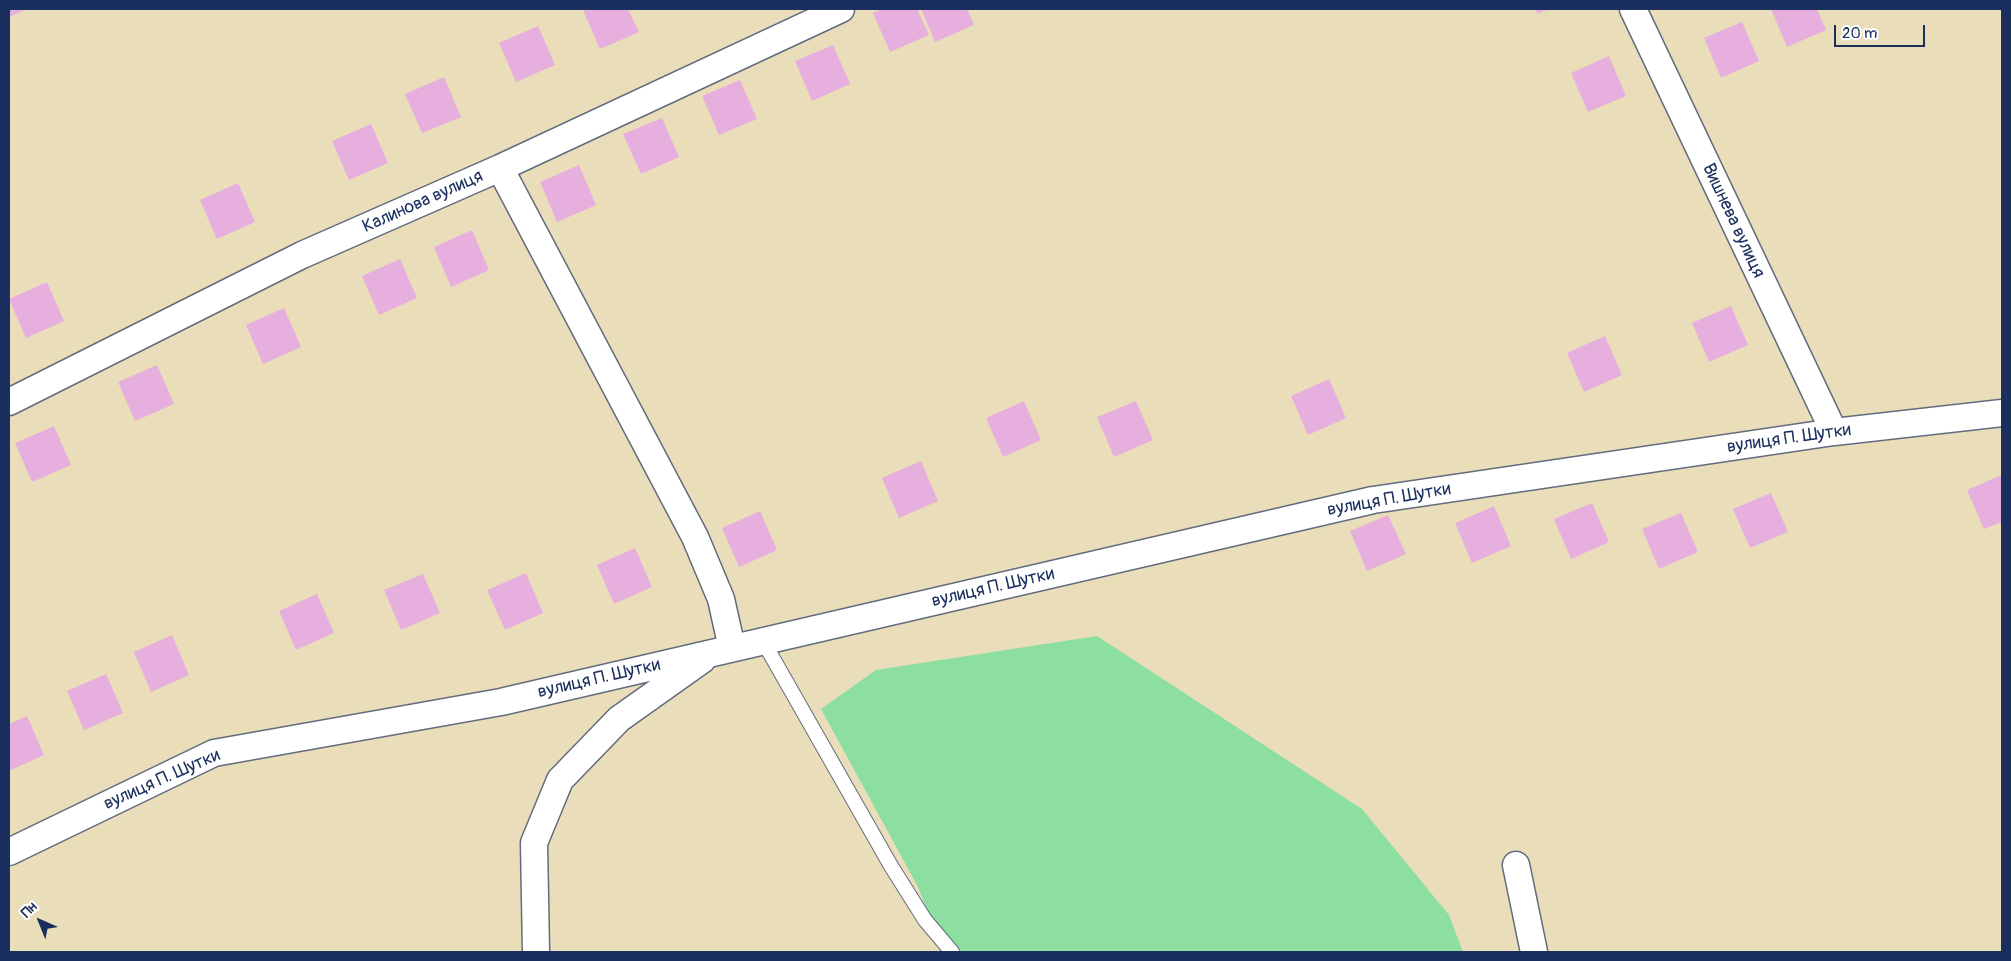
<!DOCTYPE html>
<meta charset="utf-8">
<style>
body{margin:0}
#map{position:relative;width:2011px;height:961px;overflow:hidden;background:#eaddba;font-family:Pangolin,sans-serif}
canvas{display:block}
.frame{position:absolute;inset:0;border:10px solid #1b2f5e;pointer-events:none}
.north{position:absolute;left:15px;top:896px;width:50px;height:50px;-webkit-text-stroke:4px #fff;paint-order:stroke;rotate:316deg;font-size:14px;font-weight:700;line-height:20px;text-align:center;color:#1b2f5e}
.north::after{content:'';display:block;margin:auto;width:18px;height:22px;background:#1b2f5e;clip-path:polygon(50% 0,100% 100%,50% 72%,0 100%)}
.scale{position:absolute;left:1834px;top:25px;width:91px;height:22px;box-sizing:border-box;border:2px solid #1b2f5e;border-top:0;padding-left:6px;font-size:15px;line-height:18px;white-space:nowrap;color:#1b2f5e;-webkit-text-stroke:4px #fff;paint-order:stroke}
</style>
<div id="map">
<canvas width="2011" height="961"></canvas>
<div class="frame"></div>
<div class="north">Пн</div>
<div class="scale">20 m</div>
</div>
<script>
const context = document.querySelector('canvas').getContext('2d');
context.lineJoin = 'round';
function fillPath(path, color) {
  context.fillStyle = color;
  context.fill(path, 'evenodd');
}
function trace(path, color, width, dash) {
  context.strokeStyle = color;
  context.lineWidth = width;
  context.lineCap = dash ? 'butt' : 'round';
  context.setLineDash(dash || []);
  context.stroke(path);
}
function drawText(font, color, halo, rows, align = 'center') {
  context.font = font + ' Pangolin,sans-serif';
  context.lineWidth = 4;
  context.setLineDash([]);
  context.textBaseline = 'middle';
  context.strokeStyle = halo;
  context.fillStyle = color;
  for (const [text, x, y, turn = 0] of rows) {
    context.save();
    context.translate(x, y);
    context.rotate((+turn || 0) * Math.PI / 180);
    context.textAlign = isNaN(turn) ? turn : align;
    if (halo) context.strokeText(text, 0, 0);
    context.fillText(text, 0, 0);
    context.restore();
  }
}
fillPath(new Path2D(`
 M 1097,636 L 1362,809 L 1449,915 L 1463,952 L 944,952 L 918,887 L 821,709 L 876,670 Z`), '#8cdfa0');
fillPath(new Path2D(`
 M 9,9 L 27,9 L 9,17 Z
 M 628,9 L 639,32 L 600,49 L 583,10 Z
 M 882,9 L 917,9 L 929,35 L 890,52 L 873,13 Z
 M 921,9 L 967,9 L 974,25 L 935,42 Z
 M 1535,9 L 1549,9 L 1538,14 Z
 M 1771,9 L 1817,9 L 1826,30 L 1787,47 Z
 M 1742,22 L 1759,61 L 1721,78 L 1704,38 Z
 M 538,26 L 555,65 L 516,82 L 499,43 Z
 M 833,45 L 850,84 L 812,101 L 795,61 Z
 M 1609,56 L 1626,96 L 1588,112 L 1571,73 Z
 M 444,77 L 461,117 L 422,133 L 405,94 Z
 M 740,80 L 757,119 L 719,135 L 702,96 Z
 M 662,118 L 679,157 L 641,174 L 623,134 Z
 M 371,124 L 388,163 L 349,180 L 332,141 Z
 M 579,165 L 596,205 L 557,222 L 540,182 Z
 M 238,183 L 255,222 L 217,239 L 200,200 Z
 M 472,230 L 489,270 L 451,287 L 434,247 Z
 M 400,259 L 417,298 L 379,315 L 362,276 Z
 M 47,282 L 64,321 L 26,338 L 9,299 Z
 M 1731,306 L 1748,345 L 1709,362 L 1692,323 Z
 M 284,308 L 301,347 L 263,364 L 246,325 Z
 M 1605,336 L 1622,375 L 1584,392 L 1567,353 Z
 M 157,365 L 174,404 L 135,421 L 118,382 Z
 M 1329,379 L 1346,418 L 1308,435 L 1291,396 Z
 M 1024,401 L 1041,440 L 1003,457 L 986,418 Z
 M 1136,401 L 1153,440 L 1114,457 L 1097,417 Z
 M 54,426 L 71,465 L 32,482 L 15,443 Z
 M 921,461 L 938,501 L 899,518 L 882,478 Z
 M 2002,475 L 2002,522 L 1984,529 L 1967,490 Z
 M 1771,493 L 1788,532 L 1750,548 L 1733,509 Z
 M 1592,503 L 1609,542 L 1571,559 L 1554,519 Z
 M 1494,506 L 1511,546 L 1472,563 L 1455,523 Z
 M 760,511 L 777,550 L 739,567 L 722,528 Z
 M 1681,513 L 1698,552 L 1659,569 L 1642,529 Z
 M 1388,515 L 1406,554 L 1367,571 L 1350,531 Z
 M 635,548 L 652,587 L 614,604 L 597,565 Z
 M 526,573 L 543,613 L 505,630 L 487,590 Z
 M 423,574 L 440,613 L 401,630 L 384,590 Z
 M 317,594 L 334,633 L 296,650 L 279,611 Z
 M 172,635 L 189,675 L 151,692 L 134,652 Z
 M 106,674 L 123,713 L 84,730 L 67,691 Z
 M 27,716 L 44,755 L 9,771 L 9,724 Z`), '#e7afdd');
const service = new Path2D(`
 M 763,641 L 891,866 L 925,920 L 952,952`);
const minor = new Path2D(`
 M 1633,9 L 1834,432
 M 500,168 L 695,537 L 721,599 L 732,648
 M 9,402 L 302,255 L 500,168 L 841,9
 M 9,852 L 214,753 L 501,702 L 1373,500 L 1834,432 L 2002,413
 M 1516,865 L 1534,952
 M 536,952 L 534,843 L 560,780 L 619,719 L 702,660`);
trace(service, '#636c7e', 16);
trace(minor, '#636c7e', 29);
trace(service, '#fff', 14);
trace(minor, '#fff', 26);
drawText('18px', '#1b2f5e', '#fff', [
 ["Калинова вулиця",423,202,-24],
 ["Вишнева вулиця",1733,221,65],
 ["вулиця П. Шутки",1789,439,-8],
 ["вулиця П. Шутки",1389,500,-10],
 ["вулиця П. Шутки",993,588,-13],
 ["вулиця П. Шутки",599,679,-13],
 ["вулиця П. Шутки",162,780,-24]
]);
</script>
